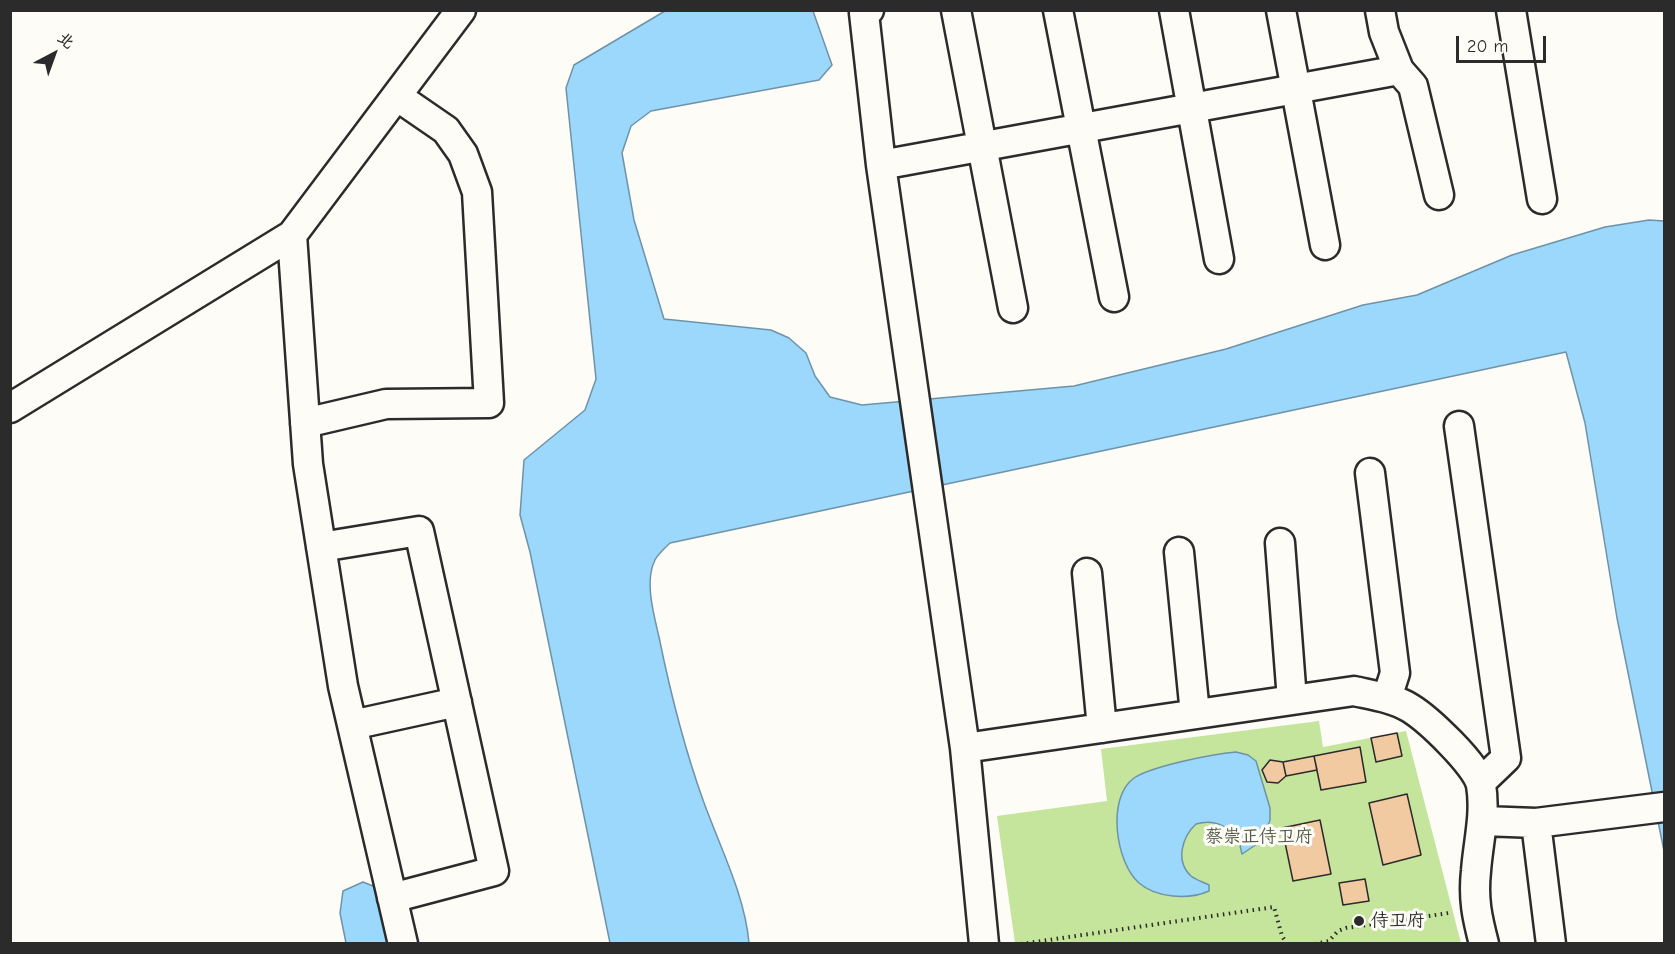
<!DOCTYPE html>
<meta charset="utf-8">
<style>
body{margin:0}
#map{position:relative;width:1675px;height:954px;overflow:hidden;background:#fdfcf7;font-family:"Comic Neue","LXGW WenKai TC",sans-serif}
canvas{display:block}
.frame{position:absolute;inset:0;border:12px solid #2b2b2b;pointer-events:none}
.north{position:absolute;left:24px;top:24px;width:60px;height:60px;-webkit-text-stroke:4px #fdfcf7;paint-order:stroke;rotate:41deg;font-size:16px;font-weight:700;line-height:24px;text-align:center;color:#2b2b2b}
.north::after{content:'';display:block;margin:auto;width:21px;height:27px;background:#2b2b2b;clip-path:polygon(50% 0,100% 100%,50% 72%,0 100%)}
.scale{position:absolute;left:1456px;top:36px;width:90px;height:27px;box-sizing:border-box;border:3px solid #2b2b2b;border-top:0;padding-left:8px;font-size:18px;line-height:21px;white-space:nowrap;color:#2b2b2b;-webkit-text-stroke:4px #fdfcf7;paint-order:stroke}
</style>
<div id="map">
<canvas width="1675" height="954"></canvas>
<div class="frame"></div>
<div class="north">北</div>
<div class="scale">20 m</div>
</div>
<script>
const context = document.querySelector('canvas').getContext('2d');
context.lineJoin = 'round';
function fillPath(path, color) {
  context.fillStyle = color;
  context.fill(path, 'evenodd');
}
function trace(path, color, width, dash) {
  context.strokeStyle = color;
  context.lineWidth = width;
  context.lineCap = dash ? 'butt' : 'round';
  context.setLineDash(dash || []);
  context.stroke(path);
}
function drawText(font, color, halo, rows, align = 'center') {
  context.font = font + ' "Comic Neue","LXGW WenKai TC",sans-serif';
  context.lineWidth = 6;
  context.setLineDash([]);
  context.textBaseline = 'middle';
  context.strokeStyle = halo;
  context.fillStyle = color;
  for (const [text, x, y, turn = 0] of rows) {
    context.save();
    context.translate(x, y);
    context.rotate((+turn || 0) * Math.PI / 180);
    context.textAlign = isNaN(turn) ? turn : align;
    if (halo) context.strokeText(text, 0, 0);
    context.fillText(text, 0, 0);
    context.restore();
  }
}
fillPath(new Path2D(`
 M 1319,721 L 1323,747 L 1406,731 L 1461,943 L 1015,943 L 997,816 L 1107,801 L 1101,749 Z`), '#c5e49c');
const water = new Path2D(`
 M 665,11 L 813,11 L 832,65 L 819,80 L 651,111 L 631,126 L 622,153 L 634,220 L 664,319 L 771,330 L 789,338 L 806,353 L 815,376 L 830,397 L 862,405 L 1074,386 L 1226,349 L 1363,305 L 1417,295 L 1512,255 L 1605,227 L 1649,220 L 1664,221 L 1664,851 L 1617,618 L 1585,423 L 1566,352 L 670,543 C 665,548 658,554 655,560 C 644,581 654,615 659,637 C 670,691 684,747 703,800 C 719,845 745,895 749,943 L 610,943 L 530,552 L 520,515 L 524,460 L 585,410 L 596,379 L 566,88 L 574,65 Z
 M 1236,752 L 1248,755 L 1256,761 L 1270,808 L 1270,820 L 1265,834 L 1257,844 L 1242,854 L 1238,837 C 1225,825 1214,819 1196,824 C 1182,837 1175,861 1191,876 C 1196,880 1203,882 1209,885 L 1209,891 C 1189,900 1156,898 1139,883 C 1116,863 1106,798 1134,778 C 1152,766 1213,754 1236,752 Z
 M 363,882 L 383,890 L 394,943 L 346,943 L 340,913 L 343,891 Z`);
fillPath(water, '#9bd8fc');
trace(water, '#6e93a8', 1.5);
const building = new Path2D(`
 M 1397,733 L 1402,756 L 1376,762 L 1371,738 Z
 M 1360,747 L 1366,782 L 1321,790 L 1314,756 Z
 M 1314,756 L 1317,770 L 1286,776 L 1283,762 Z
 M 1270,760 L 1283,762 L 1286,776 L 1278,783 L 1267,782 L 1262,770 Z
 M 1407,794 L 1421,855 L 1383,865 L 1369,803 Z
 M 1320,820 L 1331,874 L 1293,881 L 1282,828 Z
 M 1365,879 L 1369,901 L 1343,905 L 1339,883 Z`);
fillPath(building, '#f2caa2');
trace(building, '#2b2b2b', 1.5);
const minor = new Path2D(`
 M 869,10 L 864,13 L 881,165 L 965,748 L 984,944
 M 956,10 L 1013,308
 M 1058,10 L 1114,297
 M 1174,10 L 1219,259
 M 1281,10 L 1325,245
 M 1380,10 L 1384,32 L 1399,70 L 1413,86 L 1439,195
 M 1511,10 L 1542,199
 M 881,165 L 1399,70
 M 292,235 L 308,464 L 343,686 L 403,944
 M 10,408 L 292,235 L 461,10
 M 305,423 L 386,404 L 489,403 L 477,192 L 463,154 L 446,130 L 398,97
 M 1459,426 L 1506,758 L 1481,782
 M 1370,473 L 1395,673 L 1387,698
 M 1280,543 L 1292,700
 M 321,547 L 419,531 L 494,871 L 392,898
 M 1179,552 L 1195,714
 M 1087,573 L 1102,728
 M 352,725 L 457,702
 M 965,748 L 1354,691 C 1372,695 1394,698 1410,708 C 1428,719 1477,765 1481,785 C 1486,814 1478,843 1476,871 C 1473,899 1477,917 1484,944
 M 1483,821 L 1536,823 L 1664,807
 M 1536,823 L 1551,944`);
trace(minor, '#2b2b2b', 33);
trace(new Path2D(`
 M 1021,944 L 1274,907 L 1282,936 L 1287,944
 M 1315,944 L 1329,941 L 1338,931 L 1346,928 L 1449,913`), '#2b2b2b', 4, [1.5, 4.5]);
trace(minor, '#fdfcf7', 28);
for (const [x, y, r, color] of [
 [1359,921,6,"#2b2b2b"]
]) {
  const dot = new Path2D();
  dot.arc(x, y, r, 0, 2 * Math.PI);
  context.fillStyle = color;
  context.fill(dot);
  trace(dot, '#fdfcf7', 2);
}
drawText('18px', '#525947', '#fdfcf7', [
 ["蔡崇正侍卫府",1259,837]
]);
drawText('18px', '#2b2b2b', '#fdfcf7', [
 ["侍卫府",1371,921]
], 'left');
</script>
